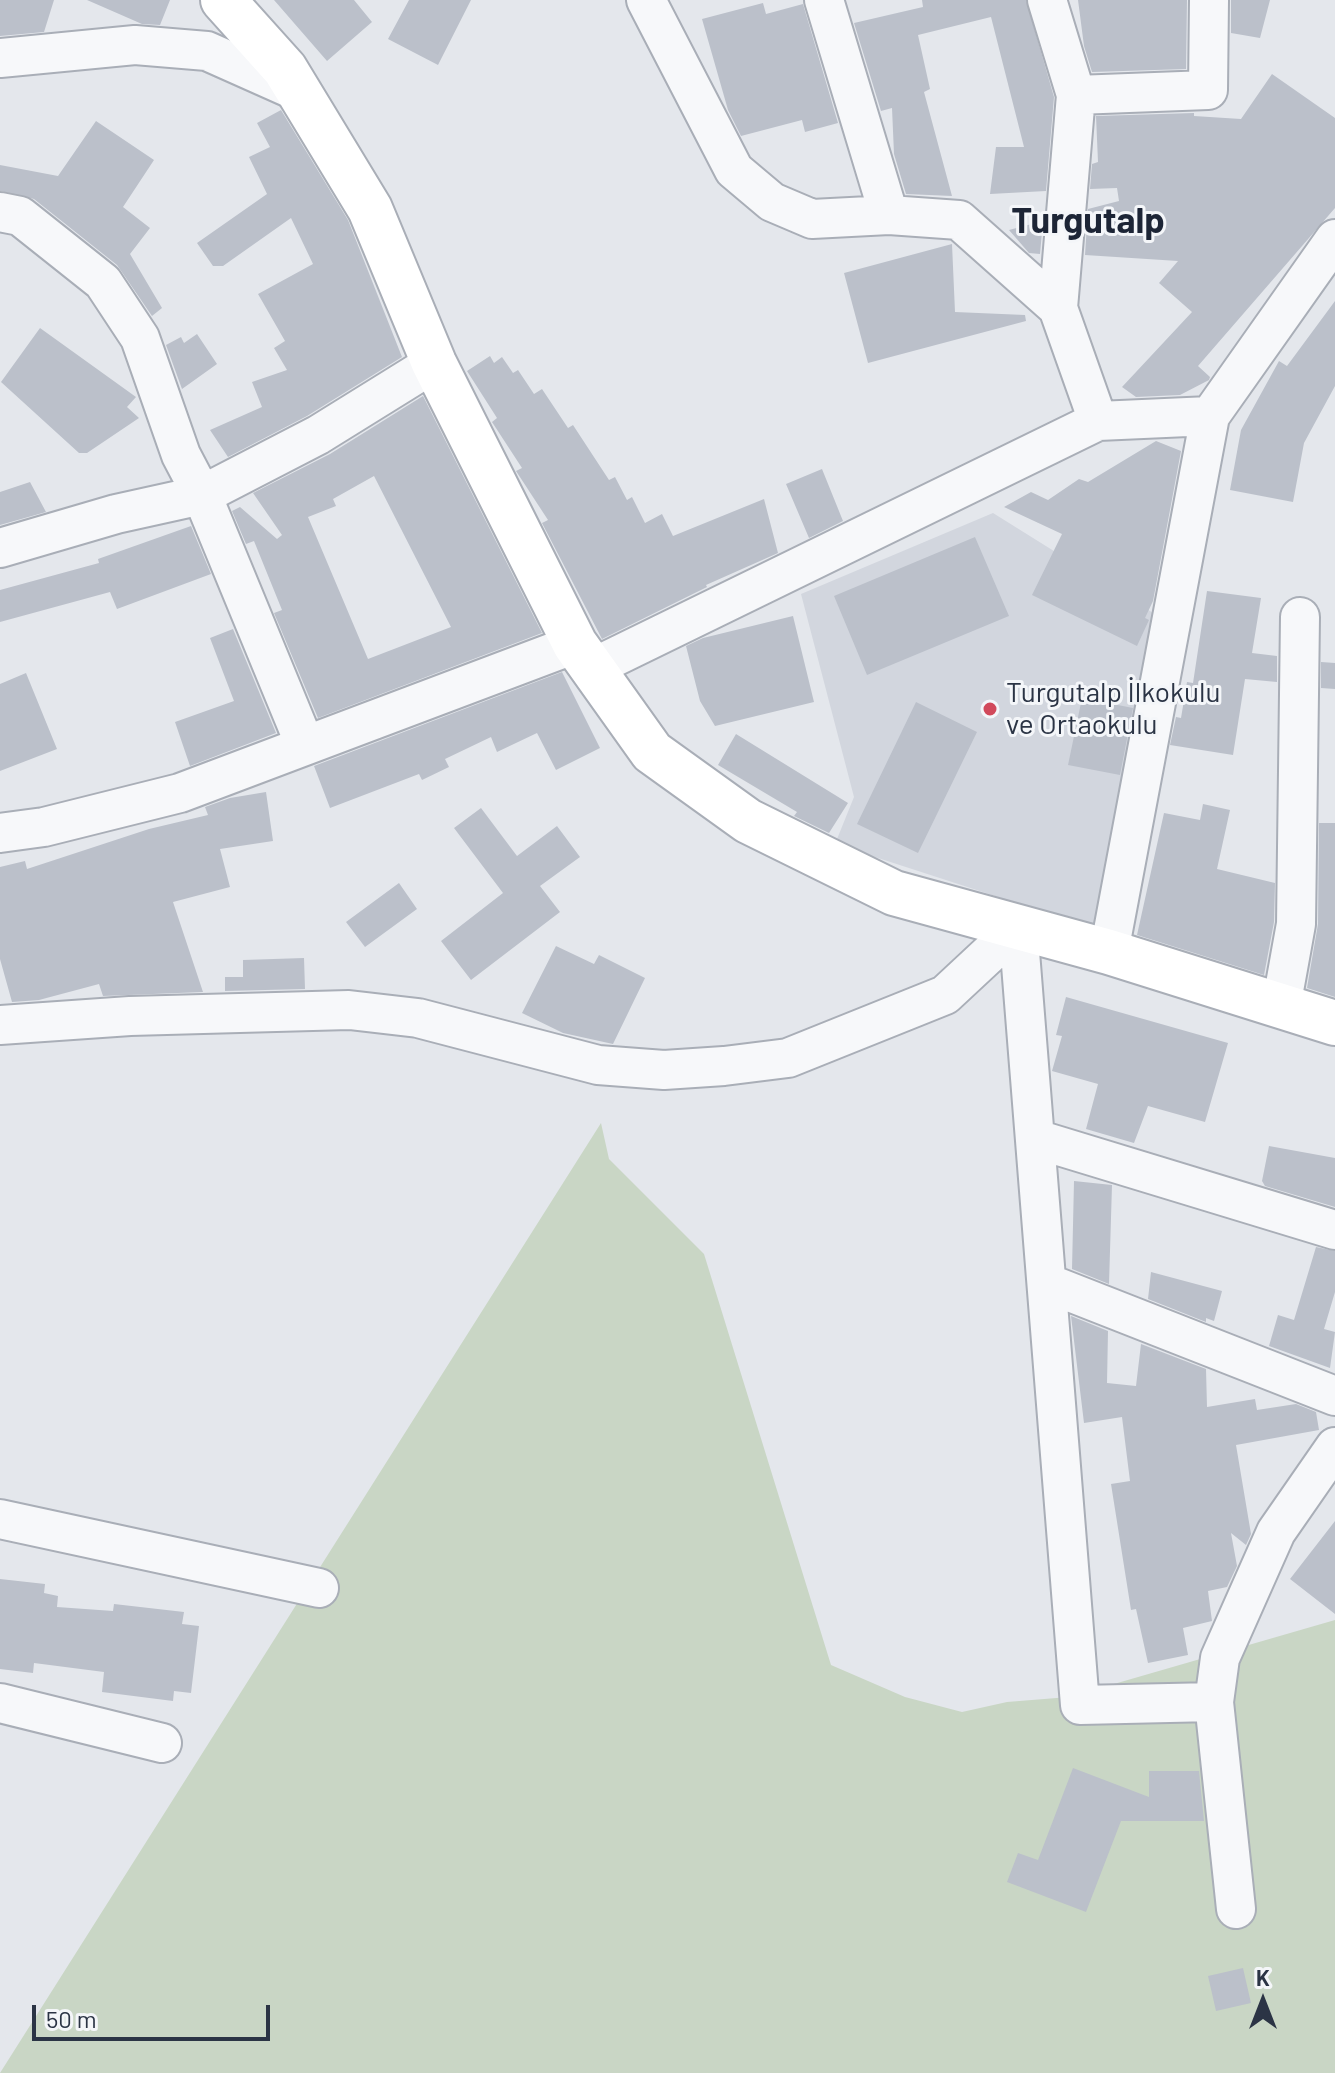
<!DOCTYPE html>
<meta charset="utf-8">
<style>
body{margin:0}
#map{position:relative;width:1335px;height:2073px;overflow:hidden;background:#e4e7ec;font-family:Barlow,sans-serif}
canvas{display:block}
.north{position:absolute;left:1223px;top:1961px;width:80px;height:80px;-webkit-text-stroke:6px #f4f6f9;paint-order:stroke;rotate:0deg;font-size:22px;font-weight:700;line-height:32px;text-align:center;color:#2b3445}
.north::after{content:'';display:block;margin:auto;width:28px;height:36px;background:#2b3445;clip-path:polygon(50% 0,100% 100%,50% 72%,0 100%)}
.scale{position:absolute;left:32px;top:2005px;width:238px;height:36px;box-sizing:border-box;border:4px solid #2b3445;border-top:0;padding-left:10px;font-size:24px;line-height:28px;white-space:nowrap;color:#2b3445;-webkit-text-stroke:6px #f4f6f9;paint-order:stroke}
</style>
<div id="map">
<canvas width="1335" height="2073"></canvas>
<div class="north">K</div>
<div class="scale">50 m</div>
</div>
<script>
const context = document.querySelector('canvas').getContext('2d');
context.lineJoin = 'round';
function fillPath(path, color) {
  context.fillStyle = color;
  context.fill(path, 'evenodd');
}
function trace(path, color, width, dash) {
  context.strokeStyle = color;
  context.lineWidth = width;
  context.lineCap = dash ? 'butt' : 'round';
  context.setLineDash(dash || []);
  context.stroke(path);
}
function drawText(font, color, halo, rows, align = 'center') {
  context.font = font + ' Barlow,sans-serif';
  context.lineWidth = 6;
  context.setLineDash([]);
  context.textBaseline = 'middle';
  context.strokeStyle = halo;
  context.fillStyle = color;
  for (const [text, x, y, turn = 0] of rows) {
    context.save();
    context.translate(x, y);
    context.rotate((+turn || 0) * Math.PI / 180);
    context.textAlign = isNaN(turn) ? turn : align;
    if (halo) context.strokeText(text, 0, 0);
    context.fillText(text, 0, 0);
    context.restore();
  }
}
fillPath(new Path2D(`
 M 993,513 L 1166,621 L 1106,932 L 835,844 L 854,797 L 801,594 Z`), '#d2d6de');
fillPath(new Path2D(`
 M 601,1123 L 609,1159 L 704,1254 L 831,1665 L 905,1697 L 962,1712 L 1007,1702 L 1069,1697 L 1335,1620 L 1335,2073 L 0,2073 Z`), '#c9d6c5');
fillPath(new Path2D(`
 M 0,0 L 54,0 L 44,32 L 0,36 Z
 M 87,0 L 170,0 L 160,25 L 142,24 Z
 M 274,0 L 354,0 L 372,22 L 327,61 Z
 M 409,0 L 471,0 L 438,65 L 388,39 Z
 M 922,0 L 1026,0 L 1054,97 L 1046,191 L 990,194 L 996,147 L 1024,147 L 991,17 L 918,35 L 930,89 L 924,92 L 952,196 L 906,194 L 894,154 L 892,108 L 881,111 L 854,23 L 923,7 Z
 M 1078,0 L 1187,0 L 1186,69 L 1092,72 L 1084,46 Z
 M 1231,0 L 1270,0 L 1260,38 L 1231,33 Z
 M 763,3 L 766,14 L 803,4 L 838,123 L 805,132 L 802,120 L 741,136 L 728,110 L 702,19 Z
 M 1272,74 L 1335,118 L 1335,208 L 1198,366 L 1210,377 L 1209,380 L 1180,395 L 1136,397 L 1122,387 L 1192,312 L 1159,283 L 1178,261 L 1085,255 L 1088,209 L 1119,201 L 1117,188 L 1090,189 L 1092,164 L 1098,162 L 1096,116 L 1194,113 L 1194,116 L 1241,119 Z
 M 281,110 L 348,220 L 402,357 L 307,416 L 228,457 L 210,430 L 262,407 L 252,382 L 287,370 L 274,348 L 285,341 L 258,294 L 313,264 L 291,218 L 223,266 L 213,266 L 197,243 L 267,194 L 249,157 L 270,147 L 257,123 Z
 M 96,121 L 154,160 L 123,207 L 150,228 L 130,254 L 162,308 L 152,316 L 117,265 L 34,199 L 0,191 L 0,165 L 58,176 Z
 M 1043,221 L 1040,254 L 1029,253 L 1009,230 Z
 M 952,244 L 955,312 L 1025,315 L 1026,321 L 868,363 L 844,273 Z
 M 1335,301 L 1335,386 L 1304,443 L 1293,502 L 1230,490 L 1241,430 L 1279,361 L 1287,366 Z
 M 40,328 L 136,397 L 127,407 L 139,418 L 87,453 L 79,453 L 1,382 Z
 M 197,334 L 217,364 L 182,389 L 166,345 L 181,337 L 184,343 Z
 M 490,356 L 494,363 L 502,357 L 513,373 L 518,370 L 534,394 L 542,389 L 568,428 L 573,425 L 609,480 L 615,477 L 627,500 L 632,497 L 645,523 L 662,514 L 673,536 L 764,499 L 778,553 L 706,585 L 707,587 L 602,639 L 542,523 L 548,520 L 516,471 L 522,468 L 492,422 L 497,418 L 467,371 Z
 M 423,396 L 542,633 L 318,718 L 274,613 L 282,610 L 254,541 L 246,544 L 232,511 L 240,507 L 277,539 L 282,535 L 253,493 L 330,454 ZM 374,476 L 451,627 L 368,659 L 308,517 L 336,506 L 333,499 Z
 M 1156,441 L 1181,451 L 1153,601 L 1145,618 L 1149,620 L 1137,646 L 1032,595 L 1062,534 L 1004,507 L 1031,492 L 1048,500 L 1079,479 L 1088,482 Z
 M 822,469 L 843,521 L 809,538 L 786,484 Z
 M 30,482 L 46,512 L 0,525 L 0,492 Z
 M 191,526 L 211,574 L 117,609 L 110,592 L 0,622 L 0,590 L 99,563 L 98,559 Z
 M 975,537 L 1009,616 L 867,675 L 834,596 Z
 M 1207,591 L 1261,598 L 1252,653 L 1277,656 L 1277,682 L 1245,679 L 1233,755 L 1170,745 L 1176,717 L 1181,718 L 1187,682 L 1193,683 Z
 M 793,616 L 814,702 L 715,726 L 700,701 L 686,646 L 703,638 Z
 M 233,629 L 276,733 L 190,766 L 175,722 L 234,701 L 210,638 Z
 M 1321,662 L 1335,663 L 1335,689 L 1321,688 Z
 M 562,672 L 600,748 L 556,770 L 537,733 L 497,752 L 491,737 L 445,759 L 449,767 L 422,780 L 419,774 L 330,808 L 314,766 Z
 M 26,673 L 57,749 L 0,771 L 0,684 Z
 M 1082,698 L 1133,708 L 1120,775 L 1068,765 Z
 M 916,702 L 977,732 L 918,853 L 857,824 Z
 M 736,734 L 848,803 L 829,833 L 794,816 L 797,812 L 718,765 Z
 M 266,792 L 273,841 L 220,849 L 230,887 L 173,902 L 203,992 L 103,996 L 99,984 L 39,1000 L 12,1002 L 0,959 L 0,867 L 25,861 L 27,869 L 149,829 L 208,815 L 205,807 L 230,798 Z
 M 1203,804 L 1230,810 L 1217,869 L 1275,883 L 1274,922 L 1264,975 L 1137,935 L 1164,813 L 1200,820 Z
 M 481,808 L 517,856 L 557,826 L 580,857 L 540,886 L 560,912 L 471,980 L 441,941 L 503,893 L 454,828 Z
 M 1319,823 L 1335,823 L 1335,997 L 1307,988 L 1318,924 Z
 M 399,883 L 417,909 L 365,947 L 346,922 Z
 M 556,946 L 594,964 L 599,955 L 645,978 L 613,1044 L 563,1033 L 522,1013 Z
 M 304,958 L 305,989 L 225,991 L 225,977 L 243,977 L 243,960 Z
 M 1066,997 L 1228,1043 L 1205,1122 L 1148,1106 L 1134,1143 L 1086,1129 L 1098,1084 L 1052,1071 L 1062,1036 L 1056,1035 Z
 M 1269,1146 L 1335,1158 L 1335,1207 L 1265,1186 L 1262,1181 Z
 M 1074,1181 L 1112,1185 L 1109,1284 L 1072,1269 Z
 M 1316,1247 L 1335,1251 L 1335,1292 L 1324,1329 L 1335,1332 L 1330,1368 L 1269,1346 L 1278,1315 L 1294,1320 Z
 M 1151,1272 L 1222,1291 L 1214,1321 L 1206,1318 L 1206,1322 L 1148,1299 Z
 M 1071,1316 L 1108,1331 L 1107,1383 L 1136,1386 L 1141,1344 L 1206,1369 L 1207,1407 L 1255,1399 L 1257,1410 L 1296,1404 L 1316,1412 L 1319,1430 L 1236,1445 L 1251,1534 L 1246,1545 L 1231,1533 L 1237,1566 L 1227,1587 L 1208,1591 L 1212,1621 L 1183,1628 L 1188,1655 L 1148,1663 L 1136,1609 L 1131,1610 L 1111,1484 L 1130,1481 L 1122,1417 L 1084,1423 Z
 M 1335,1521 L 1335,1614 L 1290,1579 Z
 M 0,1579 L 45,1584 L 44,1593 L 58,1596 L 57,1607 L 113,1611 L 114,1604 L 184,1612 L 182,1624 L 199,1626 L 191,1693 L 174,1691 L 173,1701 L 102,1692 L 104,1672 L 34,1663 L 33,1673 L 0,1669 Z
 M 1073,1768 L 1149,1797 L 1149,1771 L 1199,1771 L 1204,1821 L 1121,1821 L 1086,1912 L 1007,1882 L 1018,1853 L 1038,1860 Z
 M 1243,1968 L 1251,2003 L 1216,2011 L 1208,1976 Z`), '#bbc0ca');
const street = new Path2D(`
 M 646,0 L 734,170 L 772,202 L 812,219 L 889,215 L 959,220 L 1058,308
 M 824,0 L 889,215
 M 1047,0 L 1076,95 L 1058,308 L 1098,421
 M 0,58 L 135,45 L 207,51 L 299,92
 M 1076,95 L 1208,90 L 1209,0
 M 0,212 L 20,216 L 103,282 L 140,338 L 181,455 L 202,495 L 305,745
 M 0,548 L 116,514 L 202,495 L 318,435 L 434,363
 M 590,669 L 1098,421 L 1210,416 L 1335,239
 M 0,833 L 44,827 L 180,793 L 575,644
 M 1018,927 L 1080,1705 L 1214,1702
 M 1109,952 L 1210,416
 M 1281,1007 L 1296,924 L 1300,617
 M 0,1025 L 130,1016 L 349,1010 L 418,1018 L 598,1065 L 664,1070 L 724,1066 L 788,1058 L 945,995 L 1018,927
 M 1036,1139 L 1335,1230
 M 1047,1283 L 1335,1396
 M 0,1519 L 319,1588
 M 0,1703 L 162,1743
 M 1236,1909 L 1214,1702 L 1220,1658 L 1276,1532 L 1335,1447`);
const secondary = new Path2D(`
 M 223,0 L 285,69 L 370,209 L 434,363 L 575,644 L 652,752 L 748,821 L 894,893 L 1109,952 L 1335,1023`);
trace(street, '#a9aeb7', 42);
trace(secondary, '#a9aeb7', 48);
trace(street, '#f7f8fa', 38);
trace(secondary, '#fff', 44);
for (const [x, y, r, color] of [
 [990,709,8,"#d1495b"]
]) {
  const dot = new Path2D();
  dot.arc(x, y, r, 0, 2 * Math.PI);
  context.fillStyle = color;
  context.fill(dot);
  trace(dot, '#f4f6f9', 3);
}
drawText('28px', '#2b3445', '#f4f6f9', [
 ["Turgutalp İlkokulu",1006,693],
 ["ve Ortaokulu",1006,725]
], 'left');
drawText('bold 36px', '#1d2536', '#f4f6f9', [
 ["Turgutalp",1088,221]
]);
</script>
